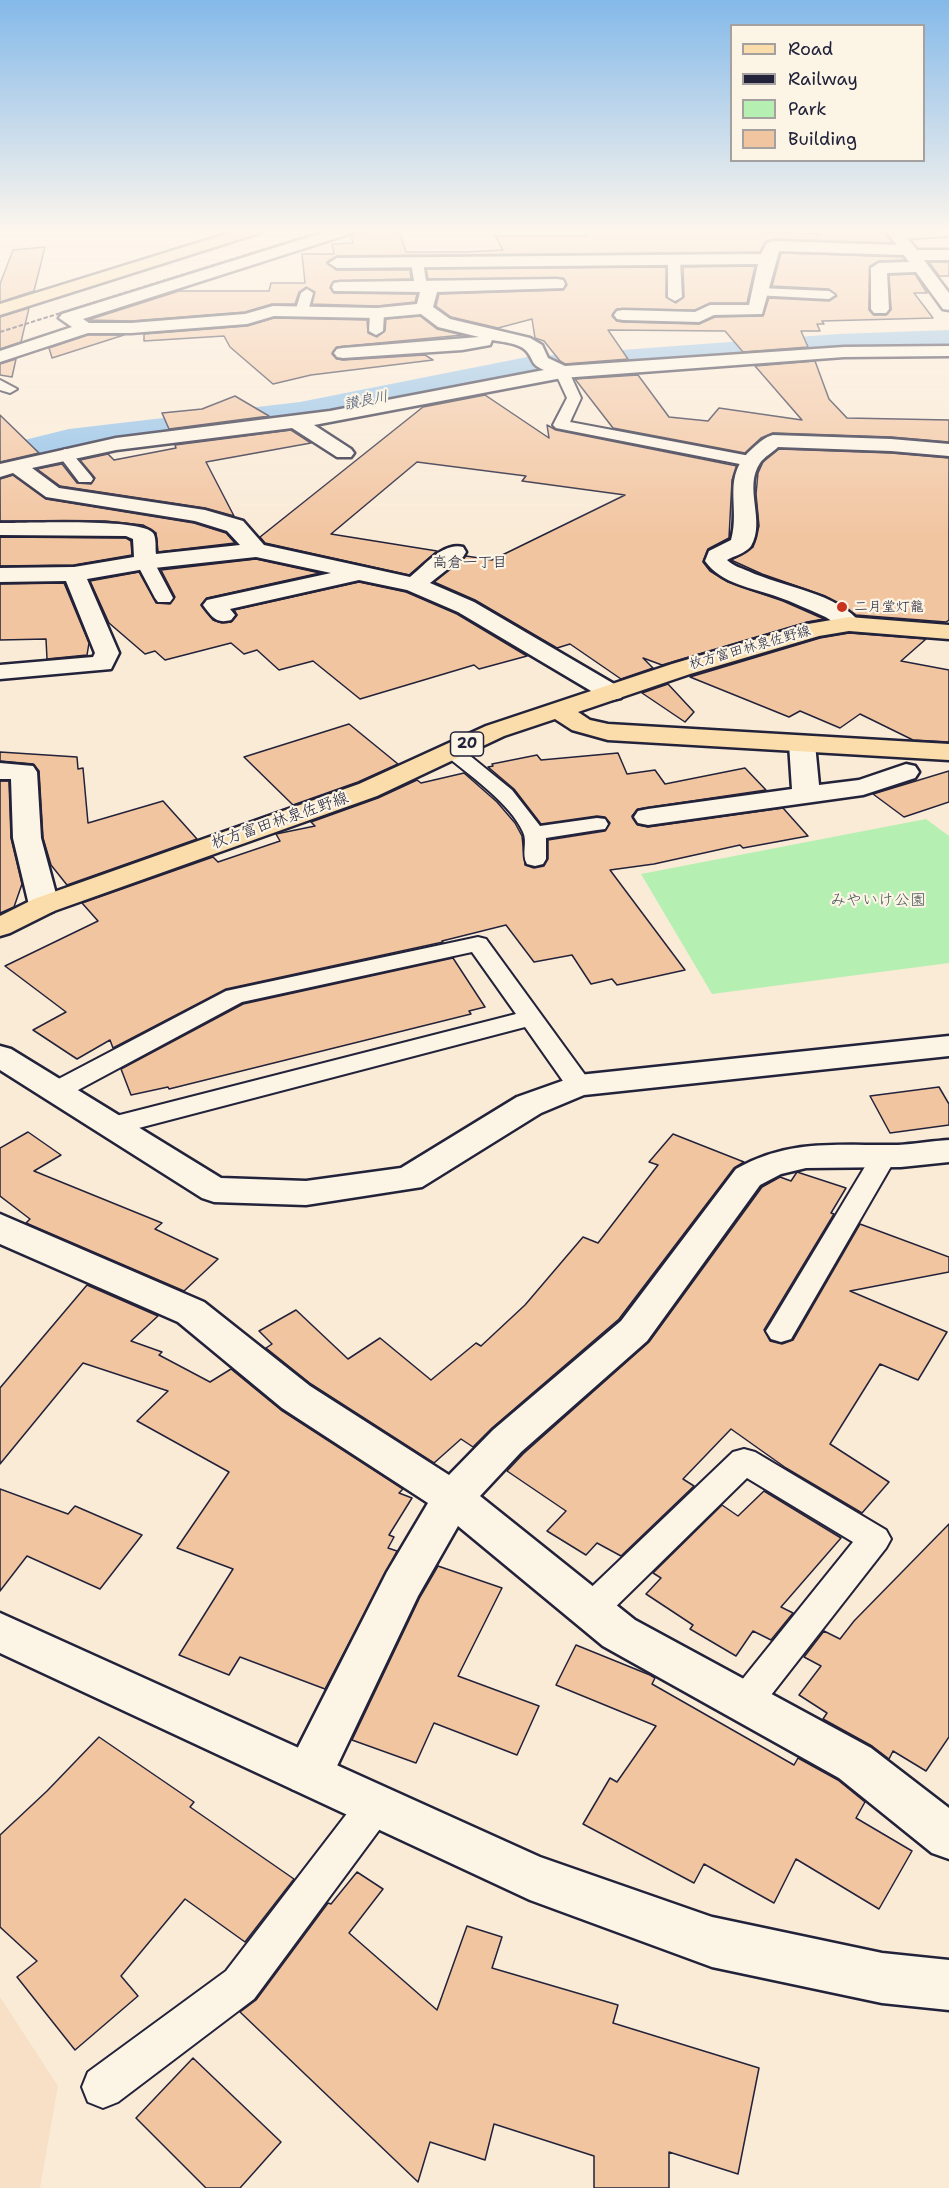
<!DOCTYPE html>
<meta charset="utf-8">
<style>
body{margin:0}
#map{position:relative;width:949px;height:2188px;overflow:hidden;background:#faebd7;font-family:"Shantell Sans",sans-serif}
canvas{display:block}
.legend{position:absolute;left:730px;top:24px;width:195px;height:138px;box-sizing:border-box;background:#fcf5e5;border:2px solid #a5a1a1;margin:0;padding:8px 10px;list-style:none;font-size:18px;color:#22223b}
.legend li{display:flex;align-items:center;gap:12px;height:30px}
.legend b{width:30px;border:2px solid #a5a1a1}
</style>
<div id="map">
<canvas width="949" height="2188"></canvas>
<ul class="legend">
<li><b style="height:8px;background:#fbddab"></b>Road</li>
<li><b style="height:8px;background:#22223b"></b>Railway</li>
<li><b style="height:16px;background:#b6efb2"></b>Park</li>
<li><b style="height:16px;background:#f2c5a1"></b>Building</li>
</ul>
</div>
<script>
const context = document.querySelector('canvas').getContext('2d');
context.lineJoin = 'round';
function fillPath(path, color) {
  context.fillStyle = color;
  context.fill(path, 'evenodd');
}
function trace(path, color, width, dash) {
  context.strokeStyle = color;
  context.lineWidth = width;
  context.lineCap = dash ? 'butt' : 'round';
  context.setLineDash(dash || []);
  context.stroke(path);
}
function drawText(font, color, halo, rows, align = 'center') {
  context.font = font + ' "Shantell Sans","Klee One",sans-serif';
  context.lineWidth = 4.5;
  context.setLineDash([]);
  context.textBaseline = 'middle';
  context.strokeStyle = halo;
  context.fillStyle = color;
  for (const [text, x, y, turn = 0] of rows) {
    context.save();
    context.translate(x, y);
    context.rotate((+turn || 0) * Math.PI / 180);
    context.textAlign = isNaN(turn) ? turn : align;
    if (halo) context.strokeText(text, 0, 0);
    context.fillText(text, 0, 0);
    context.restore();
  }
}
fillPath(new Path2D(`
 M 0,1997 L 58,2086 L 40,2188 L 0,2188 Z`), '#f8e0c7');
fillPath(new Path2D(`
 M 926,819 L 949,836 L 949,963 L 712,994 L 641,874 Z`), '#b6efb2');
fillPath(new Path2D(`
 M 949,330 L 949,354 L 838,358 L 527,381 L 300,428 L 71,455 L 0,474 L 0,446 L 69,429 L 300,402 L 527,357 L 838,334 Z`), '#8ec0ea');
const building = new Path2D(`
 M 586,230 L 714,230 L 818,234 L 818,230 L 885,232 L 892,243 L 773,239 L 765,242 L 760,252 L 337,256 L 327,262 L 336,270 L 410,270 L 411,279 L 334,281 L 330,288 L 334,293 L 417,294 L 415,302 L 377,306 L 312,304 L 315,292 L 306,287 L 299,292 L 295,304 L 272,304 L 245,312 L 131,321 L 88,320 L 179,291 L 269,291 L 271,283 L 305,283 L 302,254 L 334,254 L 332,244 L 353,243 L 351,236 L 356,232 L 399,231 L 406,252 L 465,252 L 503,250 L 495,236 L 586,236 Z
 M 45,247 L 34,291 L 0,302 L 0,284 L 13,250 Z
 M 781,253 L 903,257 L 905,260 L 879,261 L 870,266 L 869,310 L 874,315 L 886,315 L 891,310 L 889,275 L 915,274 L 927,293 L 914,293 L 933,318 L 822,321 L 824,324 L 817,324 L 820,331 L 801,331 L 808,347 L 743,352 L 725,331 L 608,330 L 628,359 L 565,364 L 560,361 L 544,341 L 535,338 L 532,319 L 498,328 L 451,317 L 436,306 L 439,294 L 563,290 L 567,285 L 563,278 L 428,279 L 426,269 L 666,267 L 666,297 L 676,303 L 684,297 L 683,267 L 755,266 L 747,303 L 710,303 L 695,310 L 617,309 L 612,316 L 617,321 L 623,322 L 699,324 L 715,317 L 763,316 L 769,298 L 829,301 L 837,296 L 829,289 L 772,286 Z
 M 929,262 L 949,262 L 949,276 L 939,276 Z
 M 29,308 L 21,342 L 0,349 L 0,317 Z
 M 420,316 L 437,329 L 463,335 L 337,347 L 332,354 L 337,359 L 343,360 L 425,355 L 433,360 L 311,375 L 273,384 L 230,347 L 224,336 L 144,341 L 144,334 L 247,326 L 274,318 L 367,320 L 368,333 L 377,337 L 385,331 L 386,319 Z
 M 88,335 L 124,335 L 52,358 L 49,348 Z
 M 16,359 L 12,377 L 0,375 L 0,364 Z
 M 815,361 L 829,399 L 847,418 L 949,420 L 949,442 L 891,437 L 773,433 L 761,438 L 745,453 L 613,428 L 575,379 L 638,375 L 669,417 L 708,421 L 719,408 L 802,420 L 755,366 Z
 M 485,395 L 549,438 L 547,425 L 556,430 L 737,466 L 732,480 L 729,538 L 708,549 L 703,562 L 710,571 L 728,582 L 783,601 L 824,619 L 807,622 L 662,665 L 643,658 L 653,668 L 621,679 L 570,644 L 557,648 L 475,600 L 434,582 L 466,556 L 492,560 L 625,495 L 522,481 L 526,476 L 417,462 L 331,534 L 437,551 L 409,575 L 265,543 L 260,537 L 423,407 Z
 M 235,396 L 269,416 L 169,429 L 162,413 L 202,409 Z
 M 0,415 L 39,453 L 0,462 Z
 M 291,430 L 311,443 L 206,462 L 234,516 L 205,508 L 60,486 L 37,469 L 62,464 L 77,483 L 91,484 L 95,478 L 80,460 L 108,454 L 114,460 L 176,448 L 175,445 Z
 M 779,449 L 891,453 L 949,458 L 949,620 L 946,622 L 856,615 L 825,596 L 762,574 L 731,560 L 753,547 L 759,526 L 756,494 L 758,473 L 763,462 Z
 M 13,475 L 46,499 L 194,523 L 226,533 L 235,543 L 158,552 L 156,533 L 143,525 L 105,521 L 0,521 L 0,479 Z
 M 0,537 L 126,538 L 131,541 L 132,555 L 74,565 L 0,566 Z
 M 256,559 L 320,573 L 207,598 L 201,605 L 213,620 L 222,623 L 231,622 L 237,615 L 234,610 L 359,582 L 406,592 L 457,614 L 527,656 L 479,669 L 474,665 L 360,699 L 313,661 L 279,670 L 257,650 L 244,654 L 231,643 L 165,660 L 155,651 L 145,654 L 109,623 L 90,581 L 139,572 L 156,603 L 170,604 L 175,597 L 161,570 Z
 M 64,583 L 89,643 L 87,655 L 47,659 L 46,639 L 0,640 L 0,584 Z
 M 849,633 L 926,639 L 901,661 L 949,670 L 949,742 L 913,740 L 860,714 L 840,728 L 800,711 L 789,717 L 690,677 L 820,638 Z
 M 668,684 L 694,712 L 685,722 L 642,693 Z
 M 349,724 L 398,764 L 358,782 L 293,805 L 244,757 Z
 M 0,752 L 77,757 L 78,769 L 83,768 L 88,823 L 163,801 L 197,839 L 67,885 L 51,865 L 43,838 L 39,771 L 33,764 L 0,761 Z
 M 618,753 L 627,774 L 655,770 L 665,784 L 745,768 L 766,790 L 638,809 L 632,816 L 638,825 L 648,827 L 783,808 L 808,836 L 743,848 L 740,845 L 654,864 L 610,870 L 685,970 L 617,985 L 612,979 L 591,984 L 572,955 L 534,962 L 506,925 L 442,941 L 443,942 L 226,989 L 113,1048 L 110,1040 L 77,1059 L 33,1030 L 66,1012 L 5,966 L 98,921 L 82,903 L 213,857 L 218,862 L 280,841 L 276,834 L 315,826 L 311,822 L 378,798 L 417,780 L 421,783 L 464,773 L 497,802 L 515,823 L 522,836 L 525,865 L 534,868 L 544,866 L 548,859 L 548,840 L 605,831 L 610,823 L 605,817 L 597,816 L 541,824 L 514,789 L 488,767 L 493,766 L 492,764 L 537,755 L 541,760 Z
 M 949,771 L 949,802 L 904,817 L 873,794 Z
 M 0,781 L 9,781 L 11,838 L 22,884 L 14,907 L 0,913 Z
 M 453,958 L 485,1007 L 469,1011 L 471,1014 L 169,1089 L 168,1087 L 131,1095 L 121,1069 L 243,1004 Z
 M 939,1087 L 949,1104 L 949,1125 L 890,1133 L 870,1096 Z
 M 28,1132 L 61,1155 L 34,1171 L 162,1223 L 155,1229 L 218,1259 L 184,1291 L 26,1223 L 30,1219 L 0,1196 L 0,1148 Z
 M 673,1134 L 744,1162 L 734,1168 L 619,1319 L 492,1428 L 473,1447 L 461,1439 L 434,1463 L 311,1384 L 266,1348 L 272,1344 L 259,1331 L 296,1310 L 348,1359 L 380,1338 L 431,1380 L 476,1343 L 481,1346 L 525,1305 L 583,1237 L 598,1243 L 658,1165 L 649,1162 Z
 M 797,1172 L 846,1188 L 831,1213 L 834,1214 L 764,1330 L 770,1341 L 782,1344 L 793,1340 L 860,1224 L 949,1257 L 949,1272 L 850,1291 L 947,1332 L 918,1380 L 880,1364 L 830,1444 L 889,1482 L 862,1513 L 786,1468 L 731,1429 L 683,1479 L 694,1486 L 621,1556 L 597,1543 L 586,1555 L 547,1531 L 566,1511 L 507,1471 L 523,1454 L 649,1342 L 762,1187 L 780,1177 L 791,1181 Z
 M 87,1285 L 158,1316 L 131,1341 L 162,1352 L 159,1355 L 210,1382 L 231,1369 L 281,1410 L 403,1489 L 399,1493 L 412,1498 L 389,1535 L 394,1537 L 388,1548 L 397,1551 L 325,1689 L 240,1657 L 229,1675 L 179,1655 L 233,1569 L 177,1548 L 229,1472 L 137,1421 L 168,1391 L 83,1363 L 0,1464 L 0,1388 Z
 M 0,1489 L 68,1514 L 75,1506 L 142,1535 L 100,1589 L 27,1556 L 0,1591 Z
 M 764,1491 L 841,1538 L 781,1607 L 793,1613 L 771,1640 L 753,1631 L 736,1656 L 690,1629 L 693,1625 L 646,1594 L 661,1578 L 653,1573 L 722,1505 L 738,1516 Z
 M 949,1524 L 949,1737 L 926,1771 L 893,1751 L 889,1759 L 872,1746 L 823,1719 L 827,1713 L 799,1695 L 821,1666 L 804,1657 L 824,1631 L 840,1639 L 854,1621 Z
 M 438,1566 L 502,1588 L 458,1676 L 539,1706 L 517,1755 L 434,1723 L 416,1763 L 352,1740 L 420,1597 Z
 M 576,1645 L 650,1675 L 655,1678 L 652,1684 L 794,1765 L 798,1758 L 838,1780 L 865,1802 L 856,1818 L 912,1851 L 879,1909 L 796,1859 L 774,1903 L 704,1864 L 694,1883 L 583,1824 L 610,1778 L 617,1782 L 656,1726 L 556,1685 Z
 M 99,1737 L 194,1802 L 190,1807 L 294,1879 L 245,1942 L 185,1899 L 121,1976 L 138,1996 L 75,2050 L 17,1977 L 37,1961 L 0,1927 L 0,1835 L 47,1791 Z
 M 357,1872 L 383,1889 L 349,1933 L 437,2010 L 467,1926 L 502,1937 L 492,1968 L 618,2005 L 613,2023 L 759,2068 L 738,2174 L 669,2152 L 669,2188 L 594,2188 L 594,2156 L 494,2124 L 485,2160 L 430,2142 L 418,2182 L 240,2012 L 256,2000 L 328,1903 L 331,1904 Z
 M 193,2058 L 281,2142 L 240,2188 L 206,2188 L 136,2118 Z`);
fillPath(building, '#f2c5a1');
trace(building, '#22223b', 1.5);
const lane = new Path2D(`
 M 926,230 L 949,230 L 949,236 L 897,239 L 891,235 L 897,231 Z
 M 674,256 L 680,260 L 682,297 L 675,301 L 668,297 L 668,260 Z
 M 417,258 L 423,262 L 427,287 L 421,291 L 415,287 L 411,262 Z
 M 760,288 L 829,291 L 835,295 L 829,299 L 755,295 L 754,292 L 755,289 Z
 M 307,289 L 313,293 L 307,315 L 297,315 L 295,312 L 301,293 Z
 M 377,309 L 384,313 L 383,331 L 376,335 L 369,331 L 370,313 Z
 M 562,368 L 569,372 L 581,398 L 570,422 L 750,456 L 758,461 L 750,466 L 556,428 L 553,425 L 567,398 L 555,372 Z
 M 0,380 L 17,389 L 10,393 L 0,390 Z
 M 65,449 L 70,451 L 91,476 L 93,479 L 91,482 L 79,482 L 60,457 L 57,454 Z
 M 145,557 L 151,558 L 154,562 L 173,598 L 170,602 L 158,602 L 155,598 L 136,562 L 139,558 Z
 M 451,744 L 458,746 L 512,790 L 540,826 L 597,818 L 605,819 L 608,824 L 605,829 L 597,830 L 546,838 L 546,859 L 543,864 L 535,866 L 527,864 C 521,854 528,842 523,832 C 511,804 468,774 444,754 L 441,750 L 444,746 Z
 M 478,937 L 486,939 L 588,1079 L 592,1085 L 588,1091 L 579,1093 L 570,1091 L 525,1027 L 112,1135 L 103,1132 L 99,1126 L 103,1120 L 112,1117 L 516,1014 L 472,952 L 242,1002 L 65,1097 L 56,1099 L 47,1097 L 43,1091 L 47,1085 L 226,991 Z
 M 884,1147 L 893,1150 L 897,1156 L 791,1339 L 781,1342 L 771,1339 L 766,1331 L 771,1323 L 875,1150 Z
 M 744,1449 L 755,1452 L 886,1530 L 891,1539 L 886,1548 L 757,1713 L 745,1717 L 733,1713 L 727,1702 L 733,1691 L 853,1542 L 747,1478 L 602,1620 L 590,1624 L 578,1620 L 573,1610 L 578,1600 L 733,1452 Z
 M 375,1789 L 388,1794 L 393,1806 L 388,1818 L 254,1999 L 118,2102 L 103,2108 L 88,2102 L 82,2087 L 88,2072 L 226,1971 L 362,1794 Z`);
const street = new Path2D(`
 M 332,230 L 355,230 L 352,233 L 83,319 L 89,323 L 131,323 L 245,314 L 273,306 L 377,308 L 417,304 L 420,292 L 334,291 L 332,287 L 334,283 L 340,282 L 557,279 L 563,280 L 565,284 L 563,288 L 437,292 L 433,307 L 450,319 L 530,338 L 542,345 L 548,358 L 565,366 L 844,347 L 949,346 L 949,356 L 844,357 L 562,378 L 314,425 L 351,449 L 354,453 L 351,457 L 337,457 L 292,428 L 116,450 L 32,468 L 59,488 L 205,510 L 243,521 L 264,545 L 410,577 C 424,566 443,542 463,547 L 466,552 L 463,557 L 430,583 L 474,602 L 621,688 L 624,693 L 621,698 L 612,700 L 603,698 L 458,612 L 407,590 L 359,580 L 230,609 L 235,615 L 231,620 C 216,624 212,617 203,605 L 207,600 L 331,573 L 256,557 L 145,569 L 87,579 L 119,653 L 111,669 L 0,679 L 0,665 L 93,657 L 95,653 L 66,581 L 0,582 L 0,568 L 74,567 L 134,557 L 133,539 L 126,536 L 0,535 L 0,523 C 25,523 138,518 152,532 C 157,536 155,548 156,554 L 240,545 L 227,531 L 195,521 L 46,497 L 13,473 L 0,477 L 0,464 L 116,438 L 330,411 L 544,370 C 531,364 535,363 528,353 C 522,343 502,342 492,340 L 490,345 L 462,350 L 343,358 L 337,357 L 334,353 L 337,349 L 343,348 L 479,337 L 438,327 L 421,314 L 377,318 L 274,316 L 247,324 L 131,333 L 88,333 L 0,362 L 0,351 L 72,327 L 59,318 L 62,314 Z
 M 889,230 L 901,230 L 917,250 L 949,250 L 949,260 L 924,260 L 949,293 L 949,310 L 943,309 L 916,272 L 887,273 L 889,309 L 886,313 L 874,313 L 871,309 L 871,268 L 879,263 L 909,262 L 904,255 L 779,251 L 762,314 L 714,315 L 699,322 L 623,320 L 617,319 L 614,315 L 617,311 L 623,310 L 695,312 L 710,305 L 749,305 L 758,264 L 337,268 L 329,263 L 337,258 L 761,254 L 767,243 L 773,241 L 897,245 L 887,232 Z
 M 773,435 L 891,439 L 949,444 L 949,456 L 891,451 L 778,447 C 773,452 764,457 760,463 C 743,488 766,521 751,546 C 746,553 734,556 727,560 C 733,566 741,568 748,571 C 782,587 839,593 861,624 L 857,629 C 841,633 836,621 821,615 C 807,609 793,602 778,597 C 753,588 721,584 705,561 L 709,551 L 731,540 C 741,506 720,476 753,448 C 760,442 765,437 773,435 Z
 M 802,736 L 811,739 L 815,744 L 819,785 L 859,780 L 906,764 L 915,766 L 919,772 L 915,778 L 863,795 L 648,825 L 638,823 L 634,817 L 638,811 L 648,809 L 792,789 L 789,744 L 793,739 Z
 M 0,763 L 33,766 L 37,772 L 41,838 L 59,905 L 54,911 L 44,914 L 34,911 L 29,905 L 13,838 L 11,779 L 0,779 Z
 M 949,1036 L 949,1056 L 584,1095 L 541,1113 L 422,1187 L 306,1205 L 214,1202 L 202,1198 L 0,1070 L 0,1046 L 11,1049 L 221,1178 L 306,1181 L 401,1168 L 517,1097 L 579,1075 Z
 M 949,1140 L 949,1162 L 901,1167 L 806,1168 L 781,1174 L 760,1185 L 647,1341 L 521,1452 L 480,1496 L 635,1620 L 871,1748 L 949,1808 L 949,1859 L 932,1853 L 839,1778 L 603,1646 L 458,1526 L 418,1596 L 326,1789 L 309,1795 L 292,1789 L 286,1774 L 292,1759 L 387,1572 L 428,1503 L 282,1408 L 178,1322 L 0,1244 L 0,1214 L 204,1302 L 310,1386 L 449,1475 L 493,1430 L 621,1321 L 736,1169 C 791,1138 838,1146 898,1145 C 915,1144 932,1141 949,1140 Z`);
const secondary = new Path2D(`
 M 0,1613 L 540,1857 L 712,1917 L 882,1953 L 949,1960 L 949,2010 L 882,2003 L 712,1967 L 530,1900 L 0,1653 Z`);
const primary = new Path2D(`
 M 239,230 L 262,230 L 259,233 L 0,315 L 0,304 Z
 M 849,617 L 949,625 L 949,639 L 849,631 L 819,636 L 690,674 L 578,712 L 590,720 L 608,724 L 949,744 L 949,760 L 608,740 L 572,730 L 555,719 L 504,736 L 377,796 L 54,911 L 10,933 L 0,936 L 0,916 L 34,899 L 359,784 L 486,726 L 672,664 L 808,624 Z`);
trace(lane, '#22223b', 4);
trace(street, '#22223b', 5);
trace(secondary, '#22223b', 5);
trace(primary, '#22223b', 5);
fillPath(lane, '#fcf5e5');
fillPath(street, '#fcf5e5');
fillPath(secondary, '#fcf5e5');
fillPath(primary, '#fbddab');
trace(new Path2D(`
 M 0,332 L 325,230`), '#22223b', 2, [4.5, 2]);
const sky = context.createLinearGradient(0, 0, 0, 536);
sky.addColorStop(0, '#84b9e9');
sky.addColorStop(0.43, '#fdf6ed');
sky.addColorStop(1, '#fdf6ed00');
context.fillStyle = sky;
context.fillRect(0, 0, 949, 536);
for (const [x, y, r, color] of [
 [842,607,6,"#c8321e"]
]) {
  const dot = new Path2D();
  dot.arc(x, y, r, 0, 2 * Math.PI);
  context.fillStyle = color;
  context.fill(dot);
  trace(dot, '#fcf5e5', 2);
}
drawText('14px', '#22223b', '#fcf5e5', [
 ["二月堂灯籠",854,607]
], 'left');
drawText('14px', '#22223b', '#fcf5e5', [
 ["枚方富田林泉佐野線",750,648,-16]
]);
drawText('italic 15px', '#425170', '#fcf5e5', [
 ["讃良川",366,401,-11]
]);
drawText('15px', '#22223b', '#fcf5e5', [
 ["高倉一丁目",470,563]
]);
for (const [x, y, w] of [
 [467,744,33]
]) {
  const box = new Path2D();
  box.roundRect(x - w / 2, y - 12, w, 24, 4.5);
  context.fillStyle = '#fcf5e5';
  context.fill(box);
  trace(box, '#22223b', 1.5);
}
drawText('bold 15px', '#22223b', null, [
 ["20",467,744]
]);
drawText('16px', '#22223b', '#fcf5e5', [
 ["枚方富田林泉佐野線",280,821,-19]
]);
drawText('16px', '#475559', '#fcf5e5', [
 ["みやいけ公園",878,901]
]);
</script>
